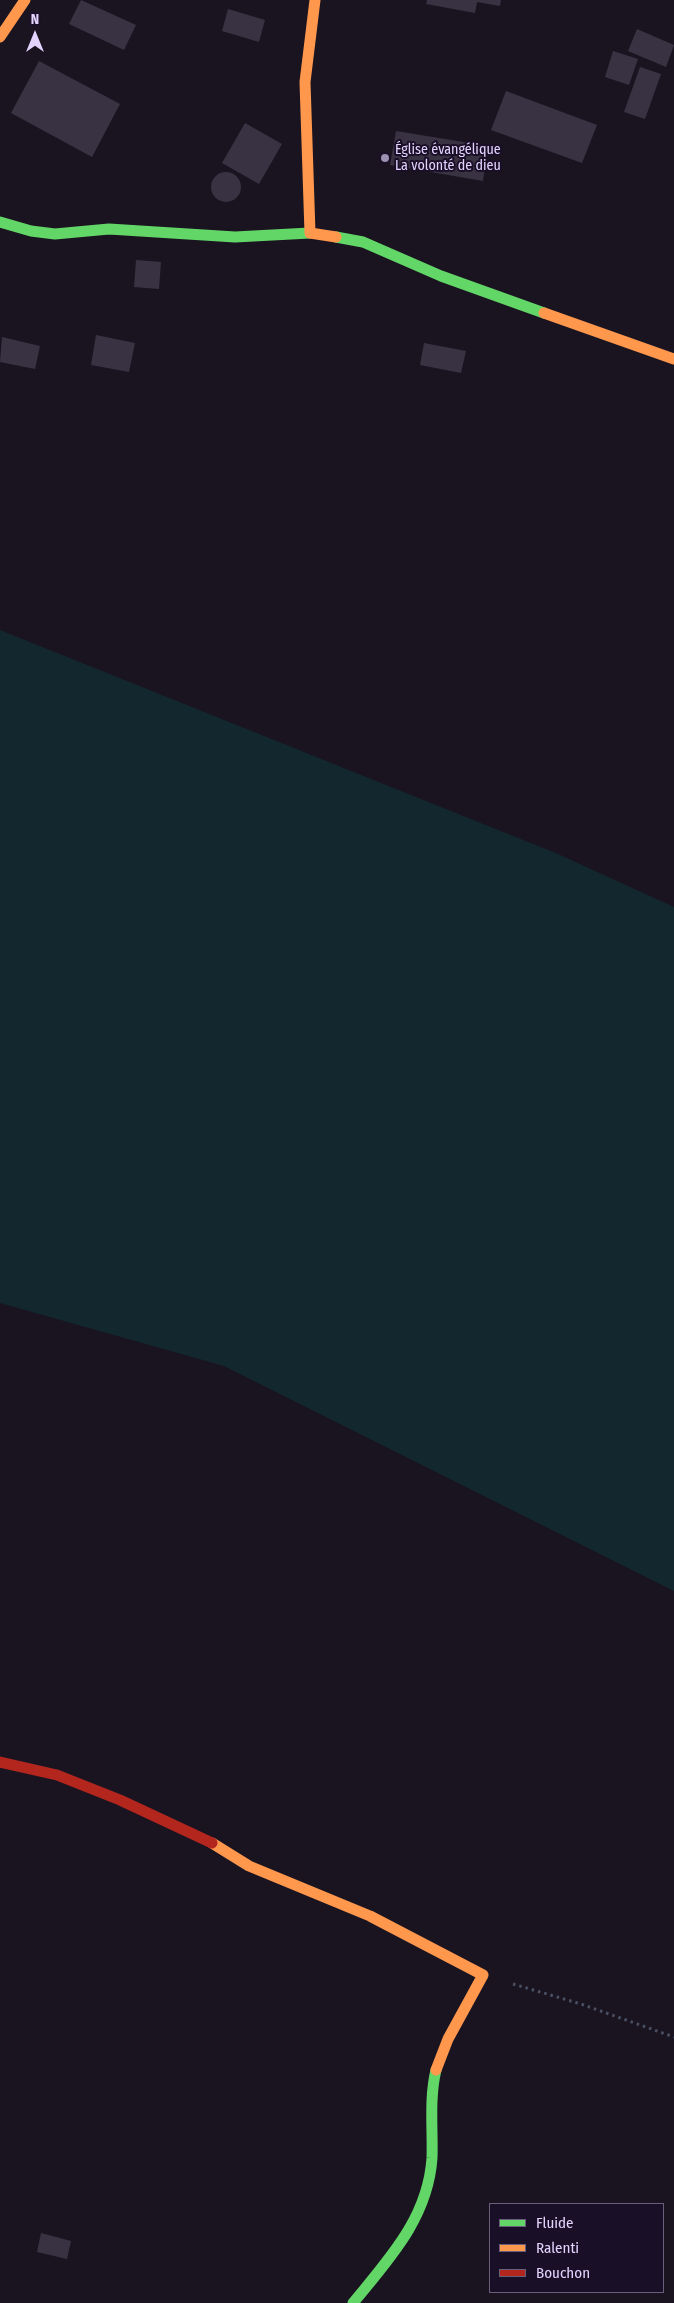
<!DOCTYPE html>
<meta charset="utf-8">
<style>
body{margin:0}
#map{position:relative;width:674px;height:2303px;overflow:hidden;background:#1a1421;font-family:"Fira Sans Condensed",sans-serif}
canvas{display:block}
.legend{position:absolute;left:489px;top:2203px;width:175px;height:90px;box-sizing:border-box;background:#190f26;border:1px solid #6a5e7d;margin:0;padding:6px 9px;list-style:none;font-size:15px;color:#e3d4ff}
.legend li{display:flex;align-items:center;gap:10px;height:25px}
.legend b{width:25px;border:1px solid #6a5e7d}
.north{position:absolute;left:10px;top:10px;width:50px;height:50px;-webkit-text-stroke:4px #190f26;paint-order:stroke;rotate:0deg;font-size:14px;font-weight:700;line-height:20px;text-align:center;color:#e3d4ff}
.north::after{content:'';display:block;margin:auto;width:18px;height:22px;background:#e3d4ff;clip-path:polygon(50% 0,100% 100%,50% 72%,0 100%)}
</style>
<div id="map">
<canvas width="674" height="2303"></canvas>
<ul class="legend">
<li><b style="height:6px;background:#63d668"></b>Fluide</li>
<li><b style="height:6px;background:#ff974d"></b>Ralenti</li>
<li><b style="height:6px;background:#b3261e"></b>Bouchon</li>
</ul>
<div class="north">N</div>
</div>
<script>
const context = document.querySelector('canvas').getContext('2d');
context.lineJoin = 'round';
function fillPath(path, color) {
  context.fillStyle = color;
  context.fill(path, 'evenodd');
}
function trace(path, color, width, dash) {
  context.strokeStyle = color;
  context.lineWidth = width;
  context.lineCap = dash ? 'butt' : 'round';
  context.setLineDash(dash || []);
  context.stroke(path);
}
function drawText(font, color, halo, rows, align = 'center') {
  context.font = font + ' "Fira Sans Condensed",sans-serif';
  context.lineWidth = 4;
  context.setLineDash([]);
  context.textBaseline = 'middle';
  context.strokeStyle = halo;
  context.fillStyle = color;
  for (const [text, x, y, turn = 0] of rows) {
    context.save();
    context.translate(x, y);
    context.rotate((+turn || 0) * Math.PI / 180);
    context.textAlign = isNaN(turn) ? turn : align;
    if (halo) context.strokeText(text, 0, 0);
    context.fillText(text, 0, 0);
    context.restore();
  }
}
fillPath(new Path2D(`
 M 0,630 L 558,854 L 674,907 L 674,1591 L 224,1366 L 0,1303 Z`), '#13272e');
fillPath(new Path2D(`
 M 81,0 L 136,25 L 124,50 L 69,24 Z
 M 427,0 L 501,0 L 500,6 L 477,2 L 475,13 L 426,4 Z
 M 228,9 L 265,20 L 259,42 L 222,31 Z
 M 637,29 L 674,45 L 666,67 L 628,51 Z
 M 613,51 L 638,59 L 629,85 L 605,77 Z
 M 39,61 L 120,104 L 92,157 L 11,113 Z
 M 640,67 L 661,74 L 645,119 L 624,112 Z
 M 506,91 L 597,125 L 582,163 L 491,130 Z
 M 245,123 L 282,144 L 259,184 L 222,163 Z
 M 396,131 L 488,146 L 483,181 L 390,165 Z
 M211 187a15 15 0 1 1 30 0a15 15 0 1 1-30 0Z
 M 136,260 L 161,262 L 159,289 L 134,287 Z
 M 96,335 L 135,343 L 129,372 L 91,365 Z
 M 2,337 L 40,346 L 35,369 L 0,362 Z
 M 424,343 L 466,351 L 461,373 L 420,365 Z
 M 41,2233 L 71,2241 L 67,2259 L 37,2252 Z`), '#393243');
trace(new Path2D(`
 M 513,1984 L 581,2004 L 674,2037`), '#4b5163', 3, [2.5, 4]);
trace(new Path2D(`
 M 0,222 L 31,231 L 55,234 L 109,229 L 235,237 L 310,233
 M 336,237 L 363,242 L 441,276 L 544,313
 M 353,2303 C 389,2259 428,2218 432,2158 C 433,2129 429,2099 436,2070`), '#63d668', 11);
trace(new Path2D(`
 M 315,0 L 305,82 L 310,233 L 336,237
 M 0,37 L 25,0
 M 544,313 L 674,359
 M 212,1843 L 249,1866 L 370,1916 L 483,1975 L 448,2039 L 436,2070`), '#ff974d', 11);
trace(new Path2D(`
 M 0,1762 L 57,1775 L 120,1800 L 212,1843`), '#b3261e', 11);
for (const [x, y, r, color] of [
 [385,158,5,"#9d91b1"]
]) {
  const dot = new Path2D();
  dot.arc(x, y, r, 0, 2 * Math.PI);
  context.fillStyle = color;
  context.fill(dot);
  trace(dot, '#190f26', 2);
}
drawText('14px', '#e3d4ff', '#190f26', [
 ["Église évangélique",395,150],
 ["La volonté de dieu",395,166]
], 'left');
</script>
